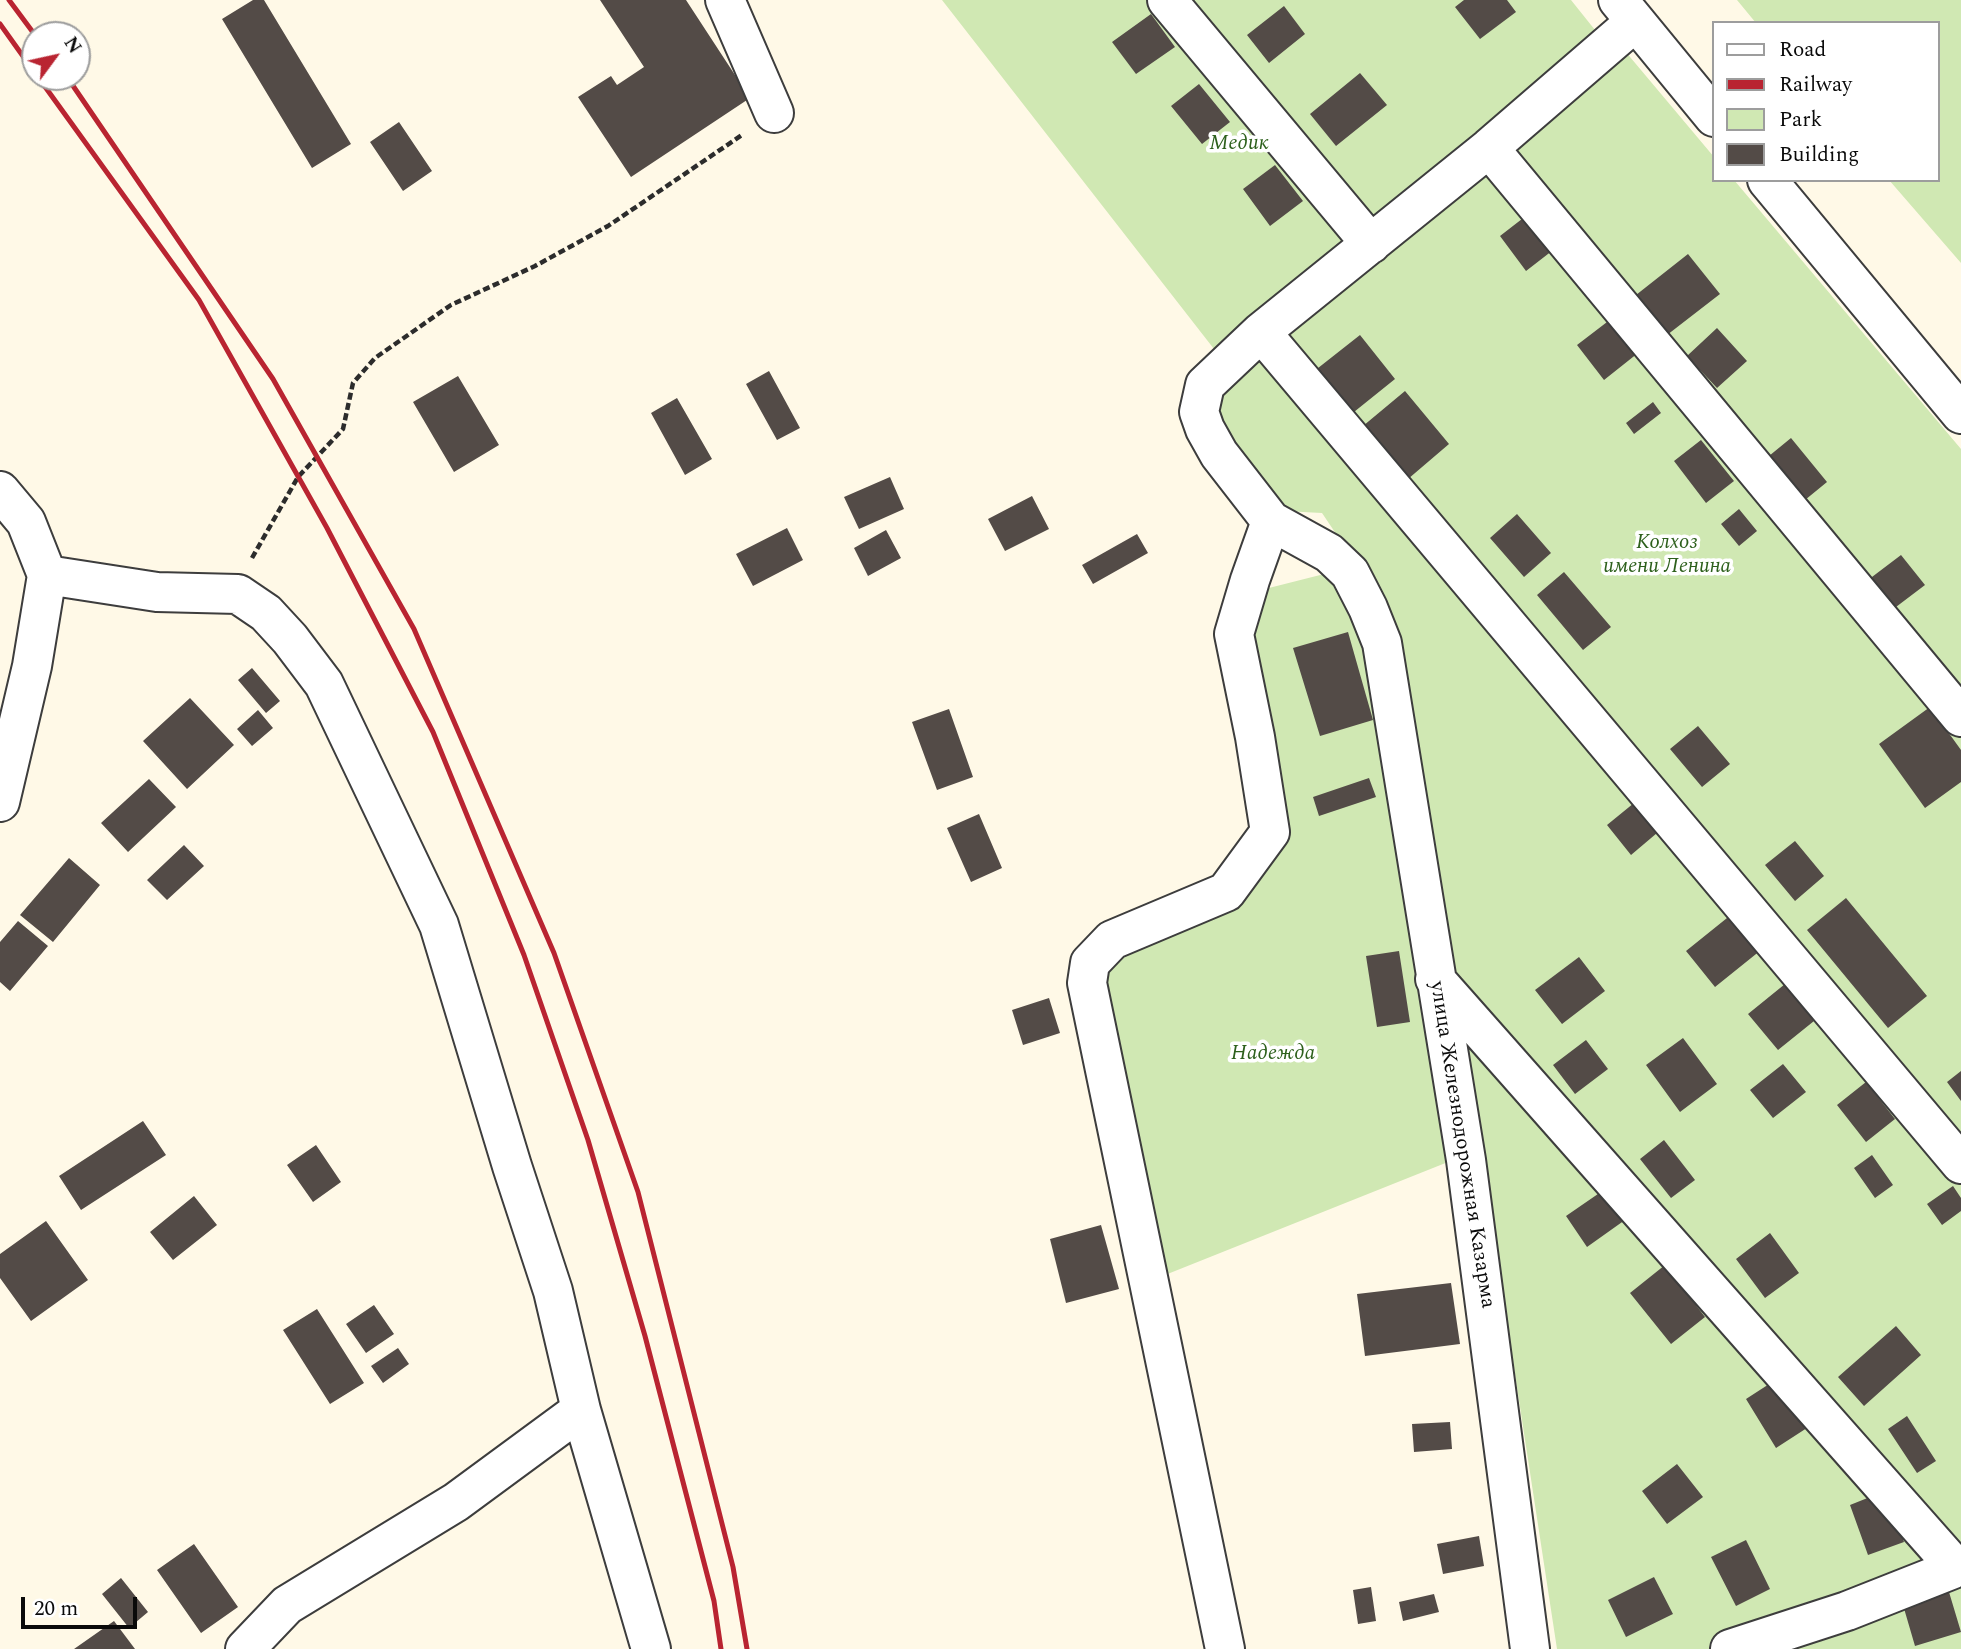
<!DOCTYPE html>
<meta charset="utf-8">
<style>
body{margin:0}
#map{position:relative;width:1961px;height:1649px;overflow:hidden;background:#fff9e7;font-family:Spectral,serif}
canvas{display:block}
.legend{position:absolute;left:1712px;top:21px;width:228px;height:161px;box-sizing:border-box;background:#fff;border:2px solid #9d9d9d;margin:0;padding:9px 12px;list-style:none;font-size:21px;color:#0a0a0a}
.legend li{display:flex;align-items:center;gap:14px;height:35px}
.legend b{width:35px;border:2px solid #9d9d9d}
.north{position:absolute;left:21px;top:21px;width:70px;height:70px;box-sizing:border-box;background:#fff;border:2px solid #9d9d9d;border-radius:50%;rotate:57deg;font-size:19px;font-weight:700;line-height:28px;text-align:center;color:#0a0a0a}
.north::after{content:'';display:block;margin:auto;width:24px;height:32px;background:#b92431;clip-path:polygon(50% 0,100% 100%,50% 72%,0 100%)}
.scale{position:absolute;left:21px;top:1597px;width:116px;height:32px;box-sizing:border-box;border:4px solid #0a0a0a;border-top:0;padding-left:9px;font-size:21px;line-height:24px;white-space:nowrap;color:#0a0a0a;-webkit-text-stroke:5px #fff;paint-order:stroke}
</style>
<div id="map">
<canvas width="1961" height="1649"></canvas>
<ul class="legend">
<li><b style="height:9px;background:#fff"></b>Road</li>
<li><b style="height:9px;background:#b92431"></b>Railway</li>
<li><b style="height:19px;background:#d0e8b3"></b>Park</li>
<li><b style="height:19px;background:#534b47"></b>Building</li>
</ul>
<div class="north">N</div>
<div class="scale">20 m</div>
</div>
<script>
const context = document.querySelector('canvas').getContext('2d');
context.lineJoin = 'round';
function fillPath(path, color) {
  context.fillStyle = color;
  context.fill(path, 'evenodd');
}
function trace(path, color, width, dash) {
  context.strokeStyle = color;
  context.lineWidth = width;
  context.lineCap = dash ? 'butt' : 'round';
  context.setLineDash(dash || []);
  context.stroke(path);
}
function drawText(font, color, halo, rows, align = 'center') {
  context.font = font + ' Spectral,serif';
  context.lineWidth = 7;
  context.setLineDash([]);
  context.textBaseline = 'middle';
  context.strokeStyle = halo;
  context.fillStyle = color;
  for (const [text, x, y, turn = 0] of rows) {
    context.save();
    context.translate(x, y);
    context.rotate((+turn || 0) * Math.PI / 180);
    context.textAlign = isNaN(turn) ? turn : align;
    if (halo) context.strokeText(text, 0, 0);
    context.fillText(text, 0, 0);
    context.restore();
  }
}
fillPath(new Path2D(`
 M 942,0 L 1571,0 L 1595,30 L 1593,52 L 1214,349 Z
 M 1737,0 L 1961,0 L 1961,263 L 1889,180 L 1938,180 L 1938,23 L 1756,23 Z
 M 1625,51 L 1714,157 L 1714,180 L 1734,180 L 1961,449 L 1961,1649 L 1557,1649 L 1500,1276 L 1363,574 L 1322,513 L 1284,511 L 1229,442 L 1213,394 Z
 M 1332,572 L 1359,622 L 1448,1162 L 1160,1277 L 1095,974 L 1282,838 L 1241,635 L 1261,590 Z`), '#d0e8b3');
fillPath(new Path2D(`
 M 253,0 L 264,0 L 351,144 L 312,168 L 222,19 Z
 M 600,0 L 686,0 L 750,98 L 631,177 L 578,97 L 611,76 L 617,85 L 644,67 Z
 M 1464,0 L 1507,0 L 1516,12 L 1480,39 L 1455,7 Z
 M 1284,6 L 1305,34 L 1269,63 L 1247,35 Z
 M 1151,14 L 1175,47 L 1136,74 L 1112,42 Z
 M 1360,73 L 1387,105 L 1336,146 L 1310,114 Z
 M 1199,84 L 1230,122 L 1202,144 L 1171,106 Z
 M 399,122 L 432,171 L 403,191 L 370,142 Z
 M 1275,165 L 1303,201 L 1270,226 L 1243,189 Z
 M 1531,212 L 1557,247 L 1526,271 L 1500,236 Z
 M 1688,254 L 1720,294 L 1667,335 L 1636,295 Z
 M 1611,319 L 1638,353 L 1604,380 L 1577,345 Z
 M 1717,328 L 1747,361 L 1717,388 L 1687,356 Z
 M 1360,335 L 1395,379 L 1349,416 L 1313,372 Z
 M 769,371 L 800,428 L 777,440 L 746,384 Z
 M 458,376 L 499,445 L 454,472 L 413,402 Z
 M 1405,391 L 1449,444 L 1408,479 L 1363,426 Z
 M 677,398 L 712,459 L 685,475 L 651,413 Z
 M 1653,402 L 1661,413 L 1634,434 L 1626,423 Z
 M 1791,438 L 1827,482 L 1805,500 L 1769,456 Z
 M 1701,440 L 1734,481 L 1706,503 L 1674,461 Z
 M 890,477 L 904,509 L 859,529 L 844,497 Z
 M 1032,496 L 1049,529 L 1005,551 L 988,519 Z
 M 1739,509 L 1757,531 L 1739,546 L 1721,524 Z
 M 1517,514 L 1551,553 L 1524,577 L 1490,538 Z
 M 787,528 L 803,560 L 753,586 L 736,554 Z
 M 886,530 L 901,558 L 868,576 L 854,548 Z
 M 1137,534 L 1148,553 L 1093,584 L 1082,565 Z
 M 1901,555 L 1925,585 L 1892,610 L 1868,580 Z
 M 1564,572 L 1611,627 L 1583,650 L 1537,595 Z
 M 1348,632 L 1373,720 L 1320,736 L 1293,648 Z
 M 252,668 L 280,701 L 266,713 L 238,680 Z
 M 190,698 L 234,745 L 187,789 L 143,741 Z
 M 1930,707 L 1961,750 L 1961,782 L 1925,808 L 1879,744 Z
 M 949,709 L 973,777 L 937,790 L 912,722 Z
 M 258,710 L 273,728 L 252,746 L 237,729 Z
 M 1698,726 L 1730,764 L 1702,787 L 1670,749 Z
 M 1369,778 L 1376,797 L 1319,816 L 1313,797 Z
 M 149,779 L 176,807 L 128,852 L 101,823 Z
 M 1634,803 L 1657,833 L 1631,855 L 1607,825 Z
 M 979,814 L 1002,868 L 971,882 L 947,828 Z
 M 1795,841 L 1824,876 L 1795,901 L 1765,865 Z
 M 184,845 L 204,866 L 167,900 L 147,880 Z
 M 69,858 L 100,885 L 53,942 L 20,915 Z
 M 1846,898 L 1927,996 L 1888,1028 L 1807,930 Z
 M 1732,914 L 1761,950 L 1715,987 L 1686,951 Z
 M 18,921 L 48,946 L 10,991 L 0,982 L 0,942 Z
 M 1399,951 L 1410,1022 L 1377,1027 L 1366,956 Z
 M 1579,957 L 1605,991 L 1562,1024 L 1535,990 Z
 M 1785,984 L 1814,1021 L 1778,1050 L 1748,1014 Z
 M 1049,998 L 1060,1033 L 1023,1045 L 1012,1010 Z
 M 1683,1038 L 1717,1084 L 1680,1112 L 1646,1065 Z
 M 1586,1040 L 1608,1069 L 1575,1094 L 1553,1065 Z
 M 1783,1064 L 1806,1092 L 1773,1118 L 1750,1090 Z
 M 1961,1071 L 1961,1101 L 1947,1082 Z
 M 1866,1082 L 1895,1119 L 1866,1142 L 1837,1105 Z
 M 143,1121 L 166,1155 L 81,1210 L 59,1176 Z
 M 1664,1140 L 1695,1180 L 1671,1198 L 1640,1159 Z
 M 316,1145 L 341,1182 L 313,1202 L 287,1165 Z
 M 1872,1155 L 1893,1185 L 1875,1198 L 1854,1168 Z
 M 1611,1185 L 1632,1215 L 1587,1247 L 1566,1216 Z
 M 1953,1186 L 1961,1198 L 1961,1211 L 1942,1225 L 1927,1204 Z
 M 194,1196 L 217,1225 L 173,1260 L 150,1232 Z
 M 46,1221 L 88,1280 L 31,1321 L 0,1278 L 0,1254 Z
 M 1101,1225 L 1119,1289 L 1066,1303 L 1050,1239 Z
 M 1770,1233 L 1799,1273 L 1765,1298 L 1736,1259 Z
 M 1665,1265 L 1705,1317 L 1671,1344 L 1630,1293 Z
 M 1451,1283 L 1460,1344 L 1365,1356 L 1357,1294 Z
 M 374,1305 L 394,1334 L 366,1353 L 346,1324 Z
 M 317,1309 L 364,1383 L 330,1404 L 283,1330 Z
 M 1896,1326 L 1921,1355 L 1864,1406 L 1838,1377 Z
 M 398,1348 L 409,1364 L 383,1383 L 371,1366 Z
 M 1780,1377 L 1810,1426 L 1776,1448 L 1746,1399 Z
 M 1907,1416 L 1936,1461 L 1917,1473 L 1888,1429 Z
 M 1450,1422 L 1452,1449 L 1414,1452 L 1412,1424 Z
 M 1677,1464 L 1703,1497 L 1667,1524 L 1642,1491 Z
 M 1885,1491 L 1904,1542 L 1868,1555 L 1850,1505 Z
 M 1479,1536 L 1484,1566 L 1443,1574 L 1437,1544 Z
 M 1746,1540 L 1770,1589 L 1736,1606 L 1711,1557 Z
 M 194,1544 L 238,1607 L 201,1633 L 157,1570 Z
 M 1654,1577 L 1673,1614 L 1626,1637 L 1608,1600 Z
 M 121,1578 L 148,1612 L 129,1628 L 102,1594 Z
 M 1371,1587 L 1376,1621 L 1358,1624 L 1353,1590 Z
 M 1949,1592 L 1961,1632 L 1915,1646 L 1903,1605 Z
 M 1434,1594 L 1439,1612 L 1403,1621 L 1399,1602 Z
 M 114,1621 L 135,1649 L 74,1649 Z`), '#534b47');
const minor = new Path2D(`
 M 725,0 L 774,113
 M 1167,0 L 1371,244
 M 1618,0 L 1714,117
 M 1489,148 L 1961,717
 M 1767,180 L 1961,414
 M 1261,332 L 1961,1164
 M 0,491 L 26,522 L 47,575
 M 47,575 L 157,592 L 238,594 L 266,613 L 290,639 L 324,684 L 439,925 L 512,1166 L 553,1291 L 581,1410 L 651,1649
 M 0,802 L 32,666 L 47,575
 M 1435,979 L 1956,1568
 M 245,1649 L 287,1605 L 456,1502 L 581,1410
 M 1225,1649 L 1087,983 L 1090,963 L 1112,940 L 1226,892 L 1270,832 L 1255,737 L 1234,634 L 1250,580 L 1271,521
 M 1530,1649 L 1466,1160 L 1382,643 L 1368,608 L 1350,573 L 1329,553 L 1271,521 L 1219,454 L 1205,429 L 1199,412 L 1205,385 L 1261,332 L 1489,148 L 1635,22
 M 1730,1649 L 1847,1611 L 1961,1566`);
trace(minor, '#3d3d3d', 42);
trace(new Path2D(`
 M 252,558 L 298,477 L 343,429 L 353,383 L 375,358 L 451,305 L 535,266 L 608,226 L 742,135`), '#2c2c2c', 4.5, [7, 3.5]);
trace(minor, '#fff', 38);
trace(new Path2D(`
 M 9,0 L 35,35
 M 0,24 L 35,73
 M 38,77 L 199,300 L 327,528 L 433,732 L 524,955 L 588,1140 L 645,1336 L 714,1601 L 721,1649
 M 67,77 L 273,379 L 414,629 L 554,953 L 638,1192 L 733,1567 L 747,1649`), '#b92431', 5);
drawText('italic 21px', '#2d601c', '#fff', [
 ["Медик",1239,145],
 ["Колхоз",1667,544],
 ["имени Ленина",1667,568],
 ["Надежда",1273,1055]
]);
drawText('21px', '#0a0a0a', '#fff', [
 ["улица Железнодорожная Казарма",1461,1145,81]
]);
</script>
